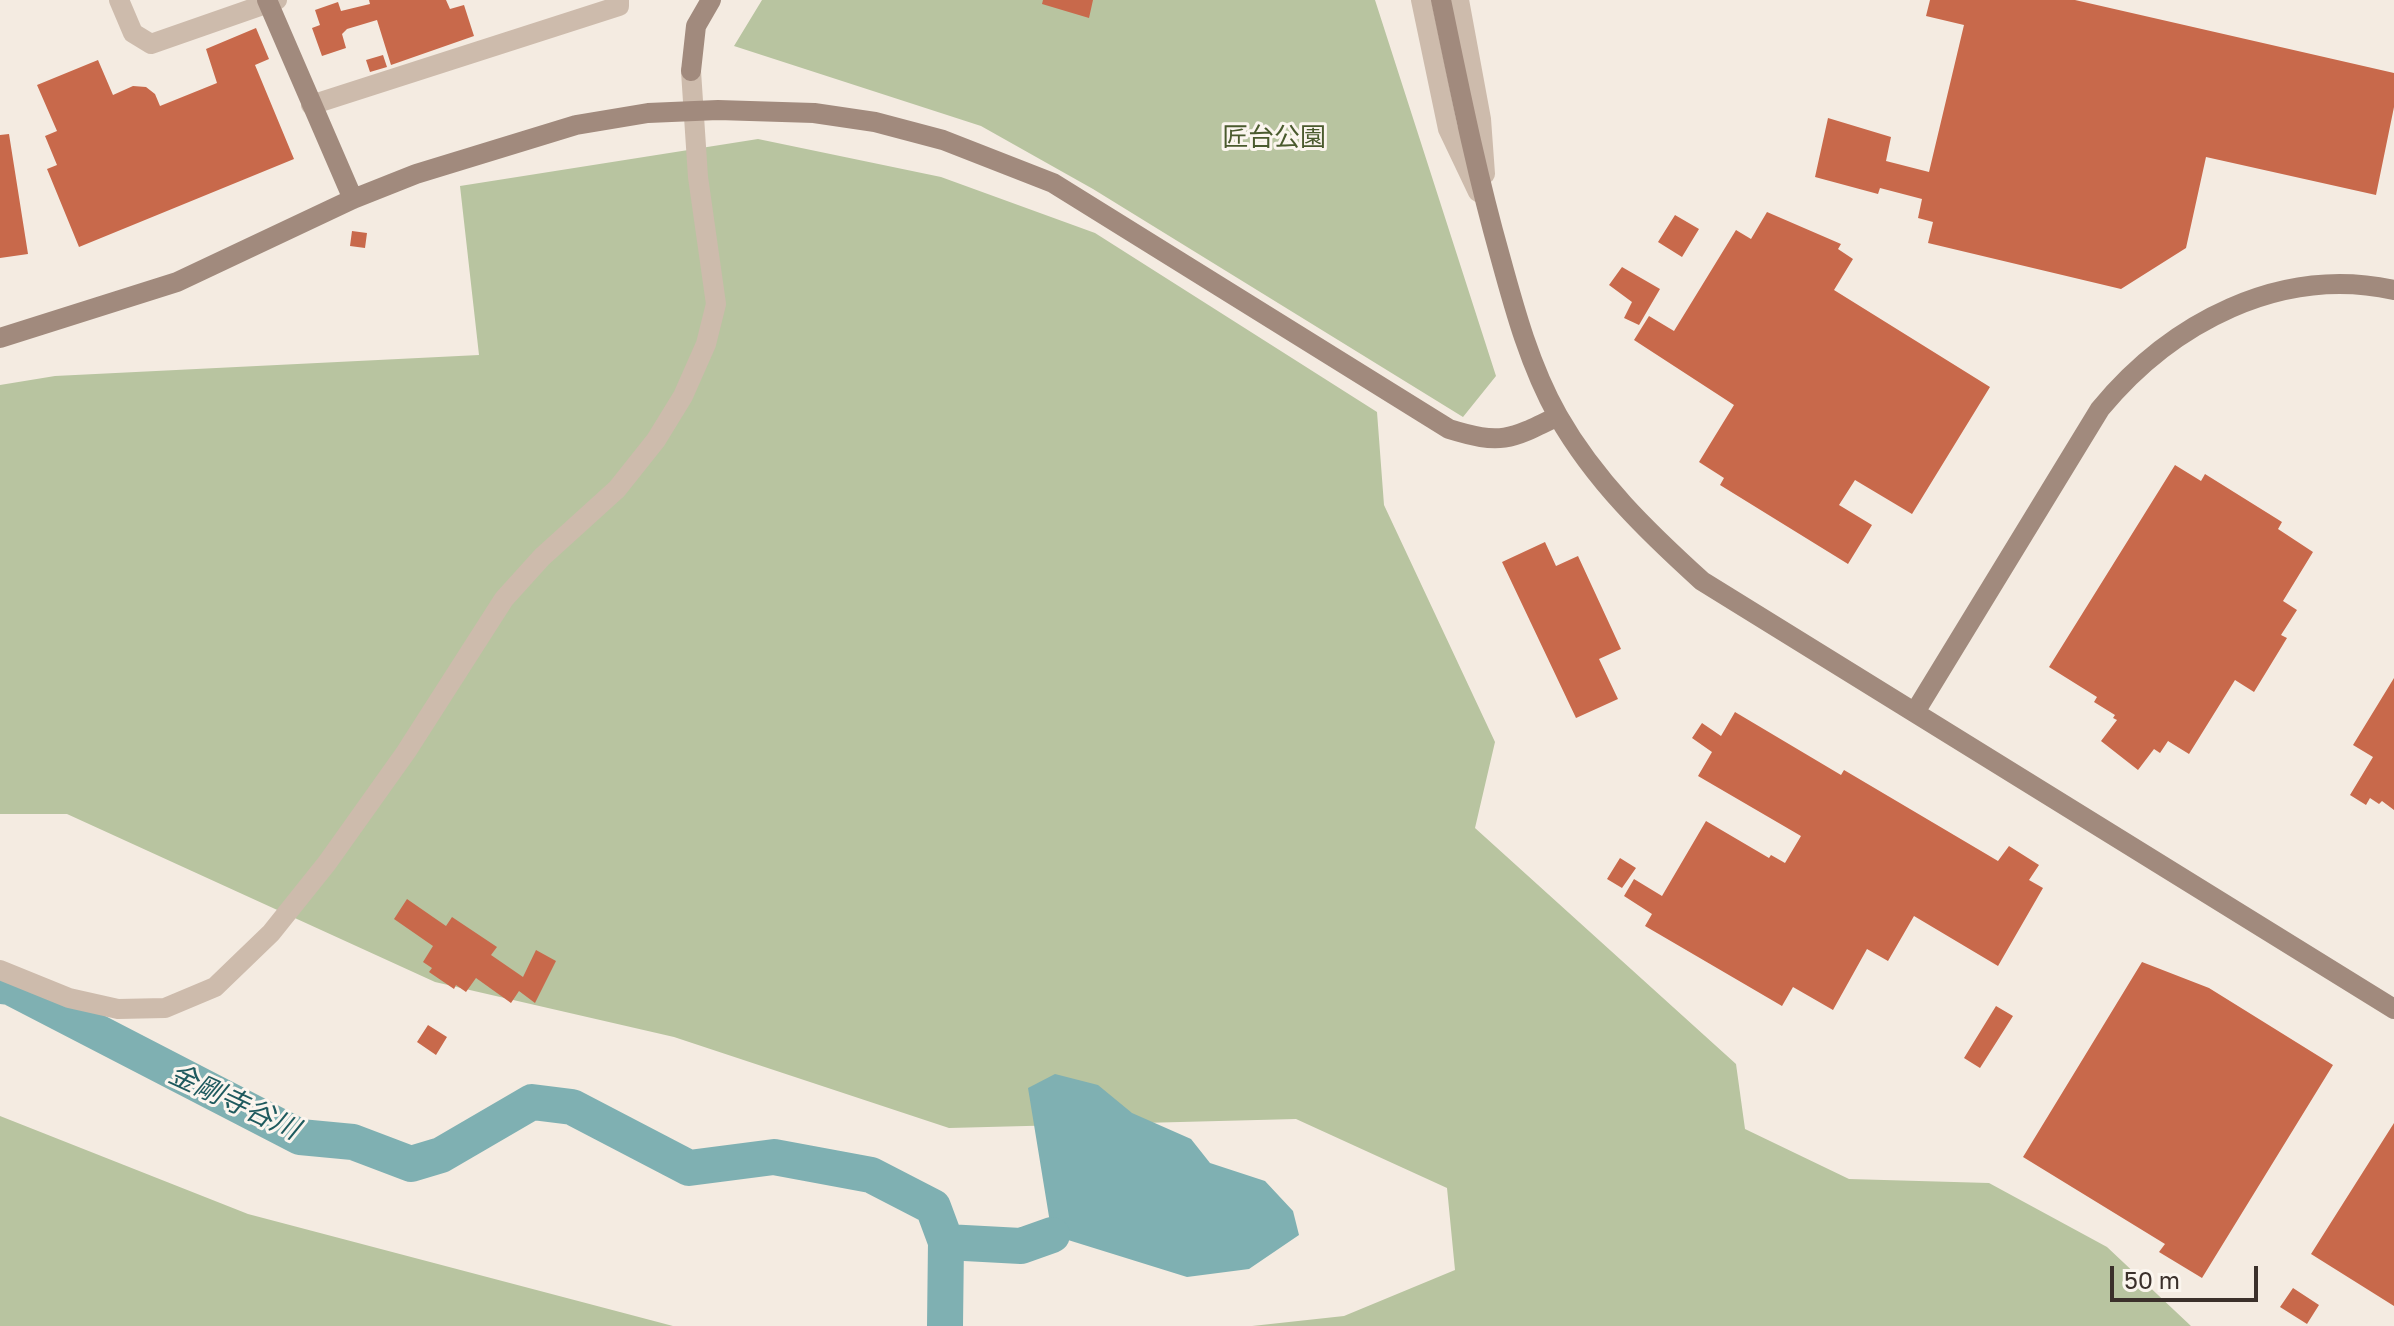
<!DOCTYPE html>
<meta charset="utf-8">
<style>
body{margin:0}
#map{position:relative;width:2394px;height:1326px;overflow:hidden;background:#f4ebe1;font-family:"Golos Text",sans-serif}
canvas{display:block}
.scale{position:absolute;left:2110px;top:1266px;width:148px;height:36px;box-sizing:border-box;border:4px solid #3b302b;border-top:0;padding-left:10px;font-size:24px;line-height:28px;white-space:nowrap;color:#3b302b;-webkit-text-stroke:6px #fbf5ee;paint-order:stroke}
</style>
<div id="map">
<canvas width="2394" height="1326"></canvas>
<div class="scale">50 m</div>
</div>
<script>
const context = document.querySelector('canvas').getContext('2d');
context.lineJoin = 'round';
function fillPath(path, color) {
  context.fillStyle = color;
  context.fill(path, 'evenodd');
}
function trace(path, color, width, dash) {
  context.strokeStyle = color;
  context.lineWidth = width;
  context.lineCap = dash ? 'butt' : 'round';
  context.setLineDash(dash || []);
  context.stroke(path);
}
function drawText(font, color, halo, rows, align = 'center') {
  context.font = font + ' "Golos Text","Noto Sans JP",sans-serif';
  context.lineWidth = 6;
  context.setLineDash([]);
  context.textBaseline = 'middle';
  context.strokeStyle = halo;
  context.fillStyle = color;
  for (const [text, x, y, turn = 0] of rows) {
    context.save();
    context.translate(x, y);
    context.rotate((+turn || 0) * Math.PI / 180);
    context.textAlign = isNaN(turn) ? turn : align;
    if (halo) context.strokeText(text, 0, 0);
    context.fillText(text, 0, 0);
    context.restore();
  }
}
fillPath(new Path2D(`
 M 762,0 L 1375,0 L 1496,376 L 1463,417 L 1093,189 L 981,126 L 734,46 Z
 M 758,139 L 941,177 L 1095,233 L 1377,412 L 1384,505 L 1495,742 L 1475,828 L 1736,1064 L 1745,1129 L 1849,1179 L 1989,1183 L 2107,1247 L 2191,1326 L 1252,1326 L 1344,1316 L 1455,1270 L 1447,1188 L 1296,1119 L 949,1128 L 674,1037 L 435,982 L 67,814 L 0,814 L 0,385 L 55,376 L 479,355 L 460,186 Z
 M 0,1116 L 248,1214 L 673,1326 L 0,1326 Z`), '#b8c4a0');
fillPath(new Path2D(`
 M 1055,1074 L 1098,1085 L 1132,1113 L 1191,1139 L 1210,1163 L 1265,1181 L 1293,1211 L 1299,1235 L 1249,1269 L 1187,1277 L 1052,1235 L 1028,1088 Z`), '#7fb0b2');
trace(new Path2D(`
 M 0,986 L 10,987 L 300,1137 L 353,1142 L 411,1164 L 441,1155 L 532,1102 L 572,1107 L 689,1168 L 774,1157 L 871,1175 L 933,1207 L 946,1242 L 1021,1246 L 1052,1235
 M 945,1326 L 946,1242`), '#7fb0b2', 36);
fillPath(new Path2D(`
 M 369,0 L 446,0 L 450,9 L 464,5 L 474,36 L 391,65 L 377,20 L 347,29 L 342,34 L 346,48 L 322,56 L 312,28 L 320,25 L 315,10 L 338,2 L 341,11 L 370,4 Z
 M 1043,0 L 1093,0 L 1089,18 L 1042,4 Z
 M 1930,0 L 2075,0 L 2394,73 L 2394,107 L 2376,195 L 2206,157 L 2186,248 L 2121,289 L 1928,243 L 1933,222 L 1918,218 L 1922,199 L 1880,188 L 1878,194 L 1815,177 L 1828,118 L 1891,137 L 1886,161 L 1929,172 L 1964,25 L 1926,16 Z
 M 256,28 L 269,59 L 255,65 L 294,159 L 79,247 L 47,169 L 57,165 L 45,136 L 57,131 L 37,85 L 98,60 L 113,95 L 133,86 L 146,87 L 155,94 L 160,106 L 217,83 L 206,49 Z
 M 383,55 L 387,67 L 370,72 L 366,60 Z
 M 9,134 L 28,254 L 0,258 L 0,135 Z
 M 1767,212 L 1841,244 L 1838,249 L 1853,259 L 1834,290 L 1990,387 L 1912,514 L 1855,480 L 1839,505 L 1872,525 L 1848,564 L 1720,485 L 1724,478 L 1699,462 L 1734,405 L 1634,340 L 1649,316 L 1674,331 L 1736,230 L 1751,239 Z
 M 1675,215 L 1699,229 L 1682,257 L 1658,242 Z
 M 352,231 L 367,233 L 365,248 L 350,246 Z
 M 1622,267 L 1660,289 L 1639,325 L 1624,318 L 1632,302 L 1609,285 Z
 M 2175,465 L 2201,481 L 2205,474 L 2282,522 L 2278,529 L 2313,552 L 2283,601 L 2297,610 L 2281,635 L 2287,638 L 2254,692 L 2235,680 L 2189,754 L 2168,741 L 2160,753 L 2154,749 L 2138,770 L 2101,741 L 2117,720 L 2113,718 L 2115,715 L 2094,702 L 2097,697 L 2049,667 Z
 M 1545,542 L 1556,566 L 1578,556 L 1621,649 L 1599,659 L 1618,699 L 1576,718 L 1502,562 Z
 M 2394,678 L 2394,810 L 2382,801 L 2379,804 L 2370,798 L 2366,805 L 2350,795 L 2373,757 L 2353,745 Z
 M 1735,712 L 1841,775 L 1844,770 L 1998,861 L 2009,846 L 2039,865 L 2029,880 L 2043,888 L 1998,966 L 1914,916 L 1888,961 L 1867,949 L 1833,1010 L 1793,987 L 1782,1006 L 1645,926 L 1652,914 L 1624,896 L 1634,879 L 1662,896 L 1706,821 L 1769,858 L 1771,855 L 1785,863 L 1801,836 L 1698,776 L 1712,752 L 1692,738 L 1702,723 L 1721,736 Z
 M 1620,858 L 1636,868 L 1622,888 L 1607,879 Z
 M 407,899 L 446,926 L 452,917 L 497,947 L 491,955 L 523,977 L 536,950 L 556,961 L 535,1003 L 519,991 L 511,1003 L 476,978 L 466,992 L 456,985 L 454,989 L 429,972 L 432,968 L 423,962 L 433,946 L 394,919 Z
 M 2142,962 L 2209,988 L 2333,1065 L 2202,1278 L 2159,1252 L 2165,1244 L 2023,1157 Z
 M 1996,1006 L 2013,1016 L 1980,1068 L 1964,1058 Z
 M 428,1025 L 447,1037 L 436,1055 L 417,1042 Z
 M 2394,1123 L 2394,1306 L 2311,1254 Z
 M 2293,1288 L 2319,1305 L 2307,1324 L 2280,1307 Z`), '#c8694b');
trace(new Path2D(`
 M 119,0 L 133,33 L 151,44 L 277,0
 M 1421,0 L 1448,129 L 1478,192
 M 1459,0 L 1481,119 L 1485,174
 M 311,105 L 619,6 L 619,0
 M 0,970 L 69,998 L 118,1009 L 165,1008 L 215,987 L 271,933 L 327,863 L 406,752 L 504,599 L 542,557 L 617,489 L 656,440 L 683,396 L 706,344 L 716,304 L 698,177 L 691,71`), '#cdbbac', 20);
trace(new Path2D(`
 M 267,0 L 353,199
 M 1441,0 C 1459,86 1476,171 1500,256 C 1515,311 1530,366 1558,416 C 1595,481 1648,532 1702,581 L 2394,1009
 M 691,71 L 696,26 L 711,0
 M 0,338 L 177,282 L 353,199 L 416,174 L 576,125 L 648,113 L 718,110 L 814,113 L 875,122 L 943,140 L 1053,183 L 1449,429 C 1501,445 1510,440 1558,416
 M 1915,712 L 2100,409 C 2171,323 2280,265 2394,290`), '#a18a7d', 20);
drawText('26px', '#4a5a2e', '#fbf5ee', [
 ["匠台公園",1274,138]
]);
drawText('italic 28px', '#1f5a5e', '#fbf5ee', [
 ["金剛寺谷川",234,1102,25]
]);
</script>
